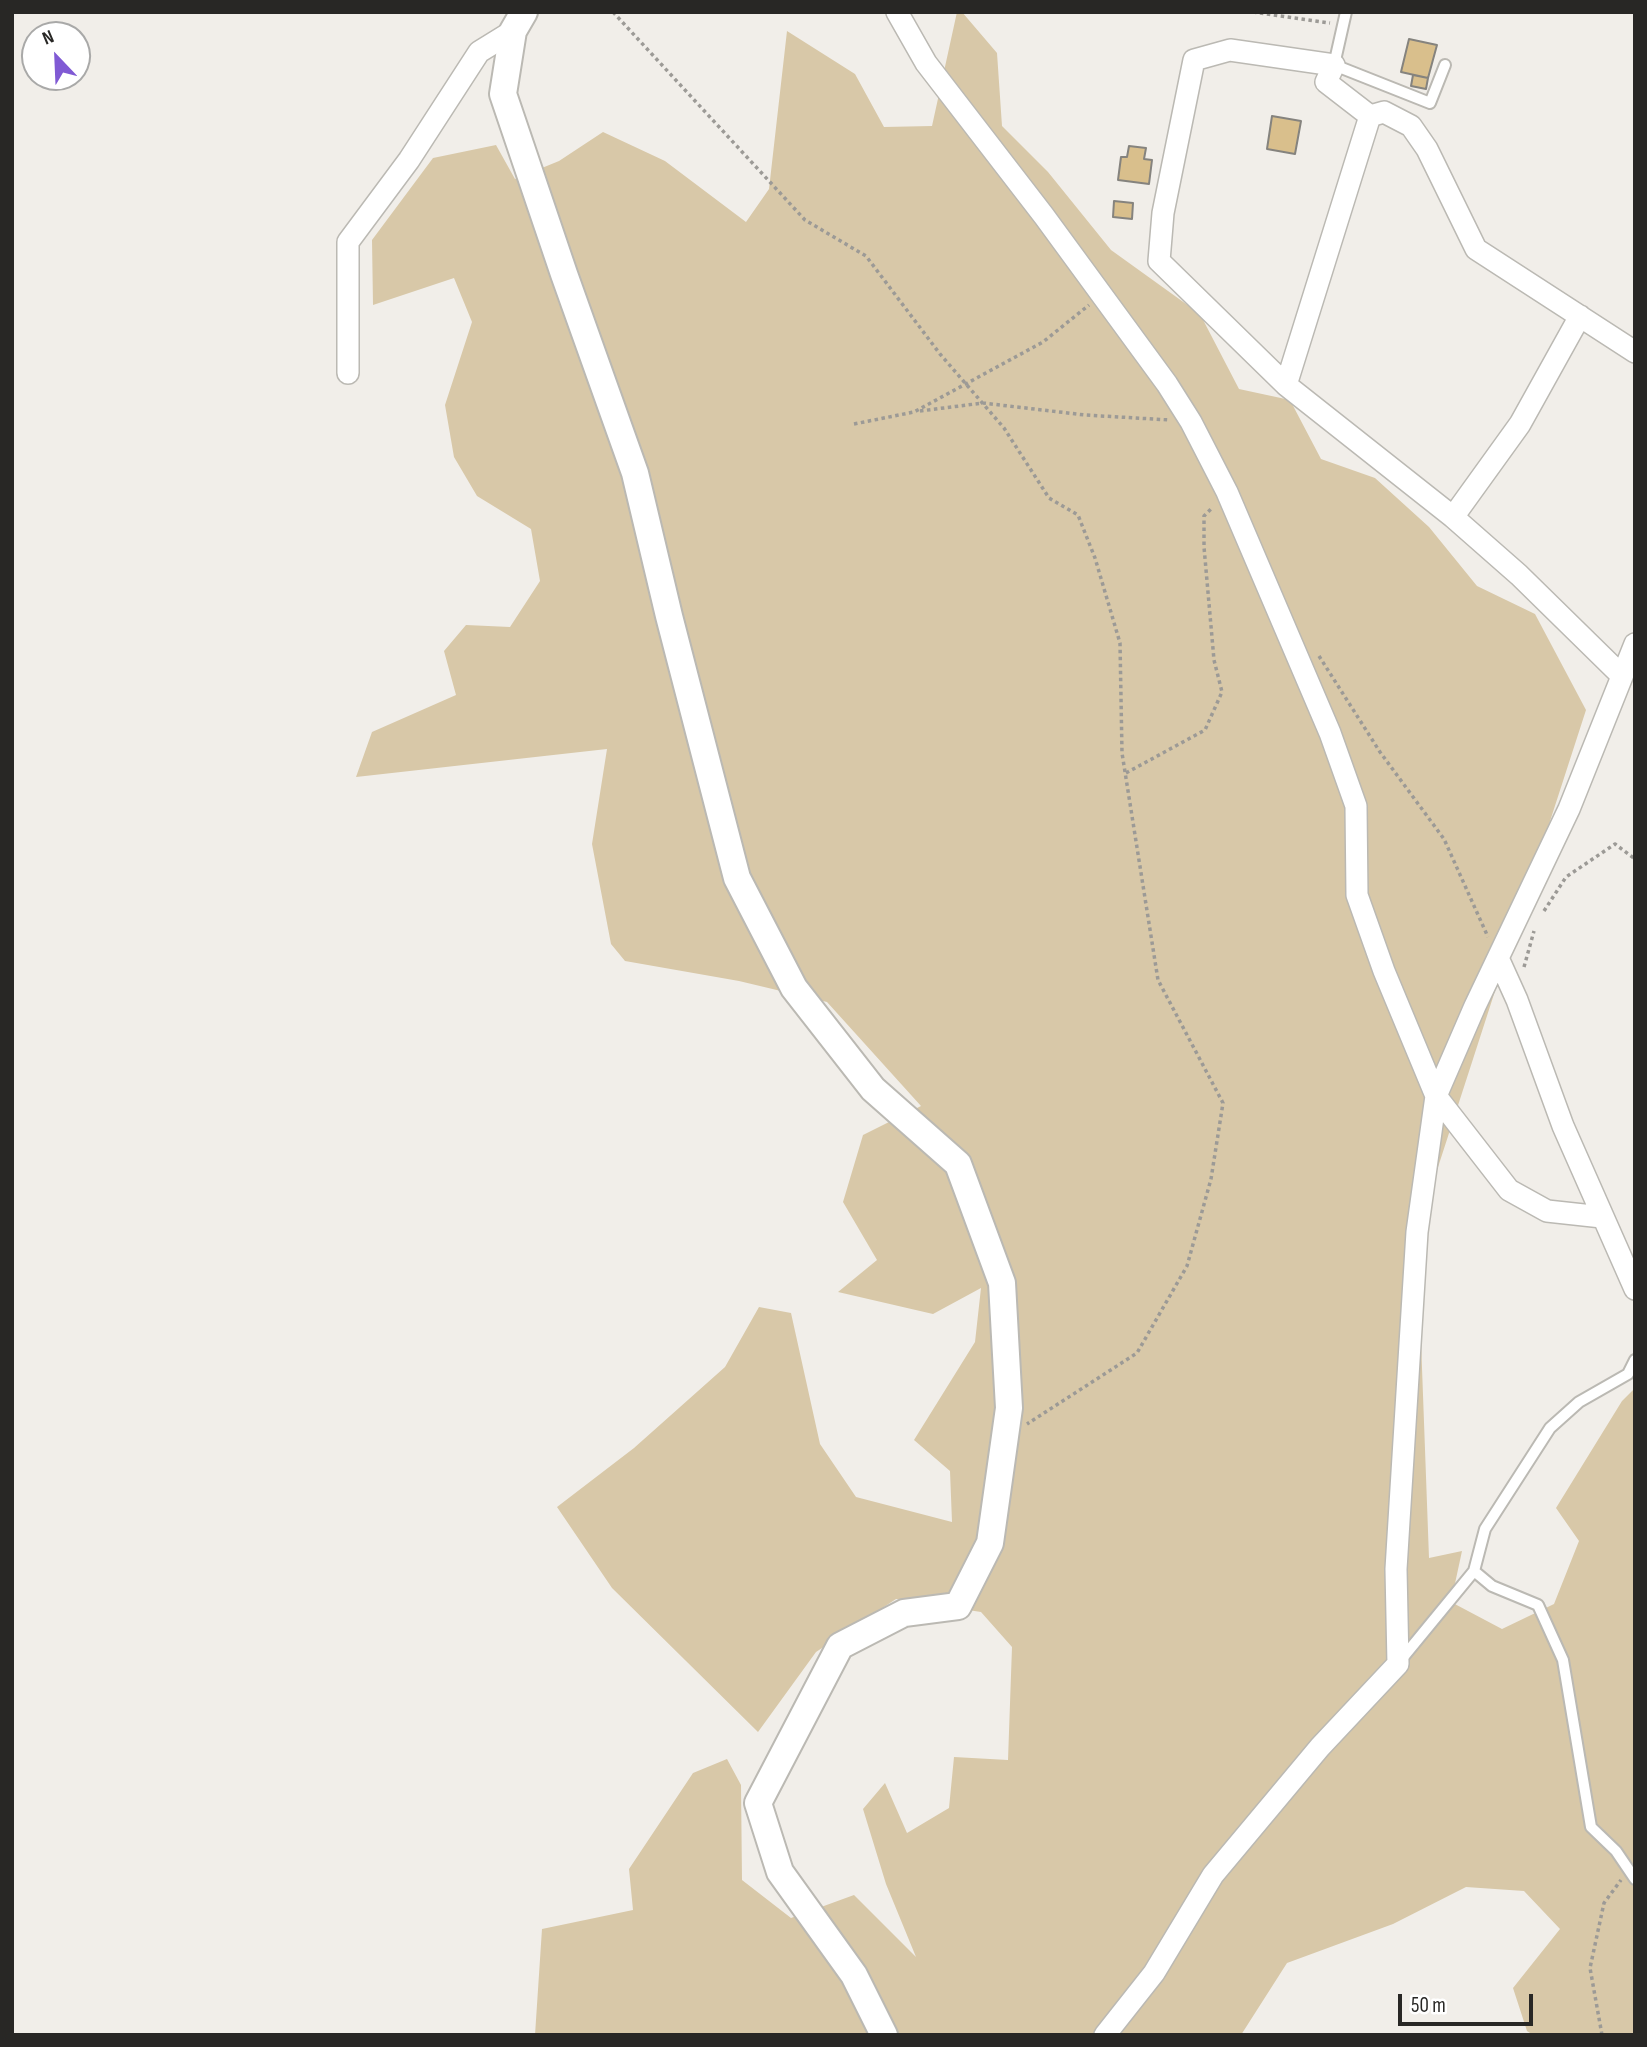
<!DOCTYPE html>
<style>
body{margin:0}
#map{position:relative;width:1647px;height:2047px;overflow:hidden;background:#f1eee9;font-family:"Sofia Sans Condensed",sans-serif}
canvas{display:block}
.frame{position:absolute;inset:0;border:14px solid #282725;pointer-events:none}
.north{position:absolute;left:21px;top:21px;width:70px;height:70px;box-sizing:border-box;background:#fff;border:2px solid #a9a9a8;border-radius:50%;rotate:337deg;font-size:19px;font-weight:700;line-height:28px;text-align:center;color:#282725}
.north::after{content:'';display:block;margin:auto;width:24px;height:32px;background:#805ad4;clip-path:polygon(50% 0,100% 100%,50% 72%,0 100%)}
.scale{position:absolute;left:1398px;top:1994px;width:135px;height:32px;box-sizing:border-box;border:4px solid #282725;border-top:0;padding-left:9px;font-size:21px;line-height:24px;white-space:nowrap;color:#282725;-webkit-text-stroke:5px #fff;paint-order:stroke}
</style>
<div id="map">
<canvas width="1647" height="2047"></canvas>
<div class="frame"></div>
<div class="north">N</div>
<div class="scale">50 m</div>
</div>
<script>
const context = document.querySelector('canvas').getContext('2d');
context.lineJoin = 'round';
function fillPath(path, color) {
  context.fillStyle = color;
  context.fill(path, 'evenodd');
}
function trace(path, color, width, dash) {
  context.strokeStyle = color;
  context.lineWidth = width;
  context.lineCap = dash ? 'butt' : 'round';
  context.setLineDash(dash || []);
  context.stroke(path);
}
fillPath(new Path2D(`
 M 957,12 L 962,12 L 997,53 L 1002,126 L 1048,172 L 1111,250 L 1200,314 L 1239,389 L 1290,400 L 1321,459 L 1375,478 L 1429,527 L 1477,586 L 1535,614 L 1586,710 L 1417,1232 L 1429,1558 L 1462,1551 L 1451,1602 L 1502,1629 L 1554,1604 L 1579,1541 L 1556,1508 L 1622,1401 L 1635,1388 L 1635,2035 L 1533,2035 L 1527,2031 L 1513,1988 L 1560,1929 L 1524,1891 L 1466,1887 L 1393,1924 L 1287,1963 L 1241,2035 L 535,2035 L 542,1929 L 633,1910 L 629,1869 L 693,1773 L 727,1759 L 741,1785 L 742,1880 L 791,1918 L 854,1895 L 916,1957 L 886,1884 L 863,1809 L 885,1783 L 907,1833 L 949,1808 L 954,1757 L 1008,1760 L 1012,1647 L 981,1612 L 896,1599 L 816,1652 L 758,1732 L 612,1588 L 557,1507 L 634,1448 L 725,1367 L 759,1307 L 791,1313 L 820,1444 L 856,1497 L 952,1522 L 950,1471 L 914,1440 L 975,1342 L 981,1288 L 933,1314 L 838,1292 L 877,1260 L 843,1202 L 863,1135 L 921,1106 L 827,1002 L 739,981 L 625,961 L 611,944 L 592,844 L 607,749 L 356,777 L 372,732 L 456,695 L 444,651 L 466,625 L 510,627 L 540,581 L 531,529 L 477,496 L 454,457 L 445,405 L 472,322 L 454,278 L 373,305 L 372,240 L 433,158 L 496,145 L 515,179 L 559,161 L 603,132 L 665,161 L 746,222 L 769,189 L 787,31 L 855,74 L 884,127 L 932,126 Z`), '#d8c8a8');
const building = new Path2D(`
 M 1409,39 L 1437,45 L 1428,78 L 1401,72 Z
 M 1413,75 L 1428,78 L 1426,89 L 1411,86 Z
 M 1272,116 L 1301,121 L 1295,154 L 1267,149 Z
 M 1129,146 L 1146,148 L 1144,159 L 1152,160 L 1149,184 L 1118,180 L 1121,157 L 1127,157 Z
 M 1114,201 L 1133,203 L 1132,219 L 1113,217 Z`);
fillPath(building, '#d9bf8c');
trace(building, '#85837e', 2);
const service = new Path2D(`
 M 1346,12 L 1334,65 L 1430,103 L 1445,65
 M 1635,1360 L 1628,1374 L 1579,1402 L 1550,1428 L 1485,1529 L 1474,1571 L 1492,1586 L 1538,1605 L 1563,1660 L 1591,1827 L 1616,1851 L 1635,1879
 M 1400,1661 L 1474,1571`);
const minor = new Path2D(`
 M 897,12 L 926,63 L 1044,216 L 1167,384 L 1191,422 L 1227,492 L 1330,733 L 1356,806 L 1357,895 L 1384,971 L 1436,1096 L 1509,1190 L 1547,1211 L 1602,1217
 M 348,373 L 348,242 L 409,160 L 479,52 L 513,31
 M 1286,385 L 1370,116
 M 1453,517 L 1520,424 L 1580,316
 M 1621,675 L 1519,575 L 1453,517 L 1286,385 L 1159,261 L 1163,213 L 1194,60 L 1230,50 L 1334,65 L 1326,82 L 1370,116 L 1384,112 L 1411,126 L 1427,149 L 1476,249 L 1635,352
 M 1498,958 L 1517,1000 L 1563,1126 L 1635,1289
 M 1105,2035 L 1154,1973 L 1213,1875 L 1320,1747 L 1398,1664 L 1396,1569 L 1417,1232 L 1436,1096 L 1475,1006 L 1569,809 L 1635,644`);
const tertiary = new Path2D(`
 M 524,12 L 513,31 L 503,94 L 564,274 L 635,473 L 669,616 L 737,878 L 794,988 L 873,1089 L 958,1164 L 1002,1283 L 1009,1408 L 990,1543 L 958,1606 L 904,1613 L 840,1646 L 758,1803 L 780,1872 L 854,1975 L 884,2035`);
trace(service, '#bbb9b3', 14);
trace(minor, '#bbb9b3', 24);
trace(tertiary, '#bbb9b3', 30);
trace(new Path2D(`
 M 613,12 L 805,220 L 866,256 L 940,354 L 1004,428 L 1049,498 L 1078,515 L 1095,558 L 1120,643 L 1122,753 L 1158,980 L 1223,1103 L 1211,1179 L 1187,1266 L 1137,1353 L 1027,1424
 M 1253,12 L 1330,23
 M 920,411 L 983,403 L 1085,415 L 1170,420
 M 854,424 L 914,412 L 1043,342 L 1089,305
 M 1319,656 L 1380,752 L 1444,839 L 1488,937
 M 1126,773 L 1205,730 L 1222,692 L 1214,660 L 1204,547 L 1204,516 L 1213,507
 M 1544,911 L 1566,877 L 1615,844 L 1635,859
 M 1524,967 L 1534,931
 M 1602,2035 L 1590,1968 L 1604,1903 L 1621,1880`), '#9c9a96', 3.5, [3.5, 3.5]);
trace(service, '#fff', 10);
trace(minor, '#fff', 21);
trace(tertiary, '#fff', 26);
</script>
